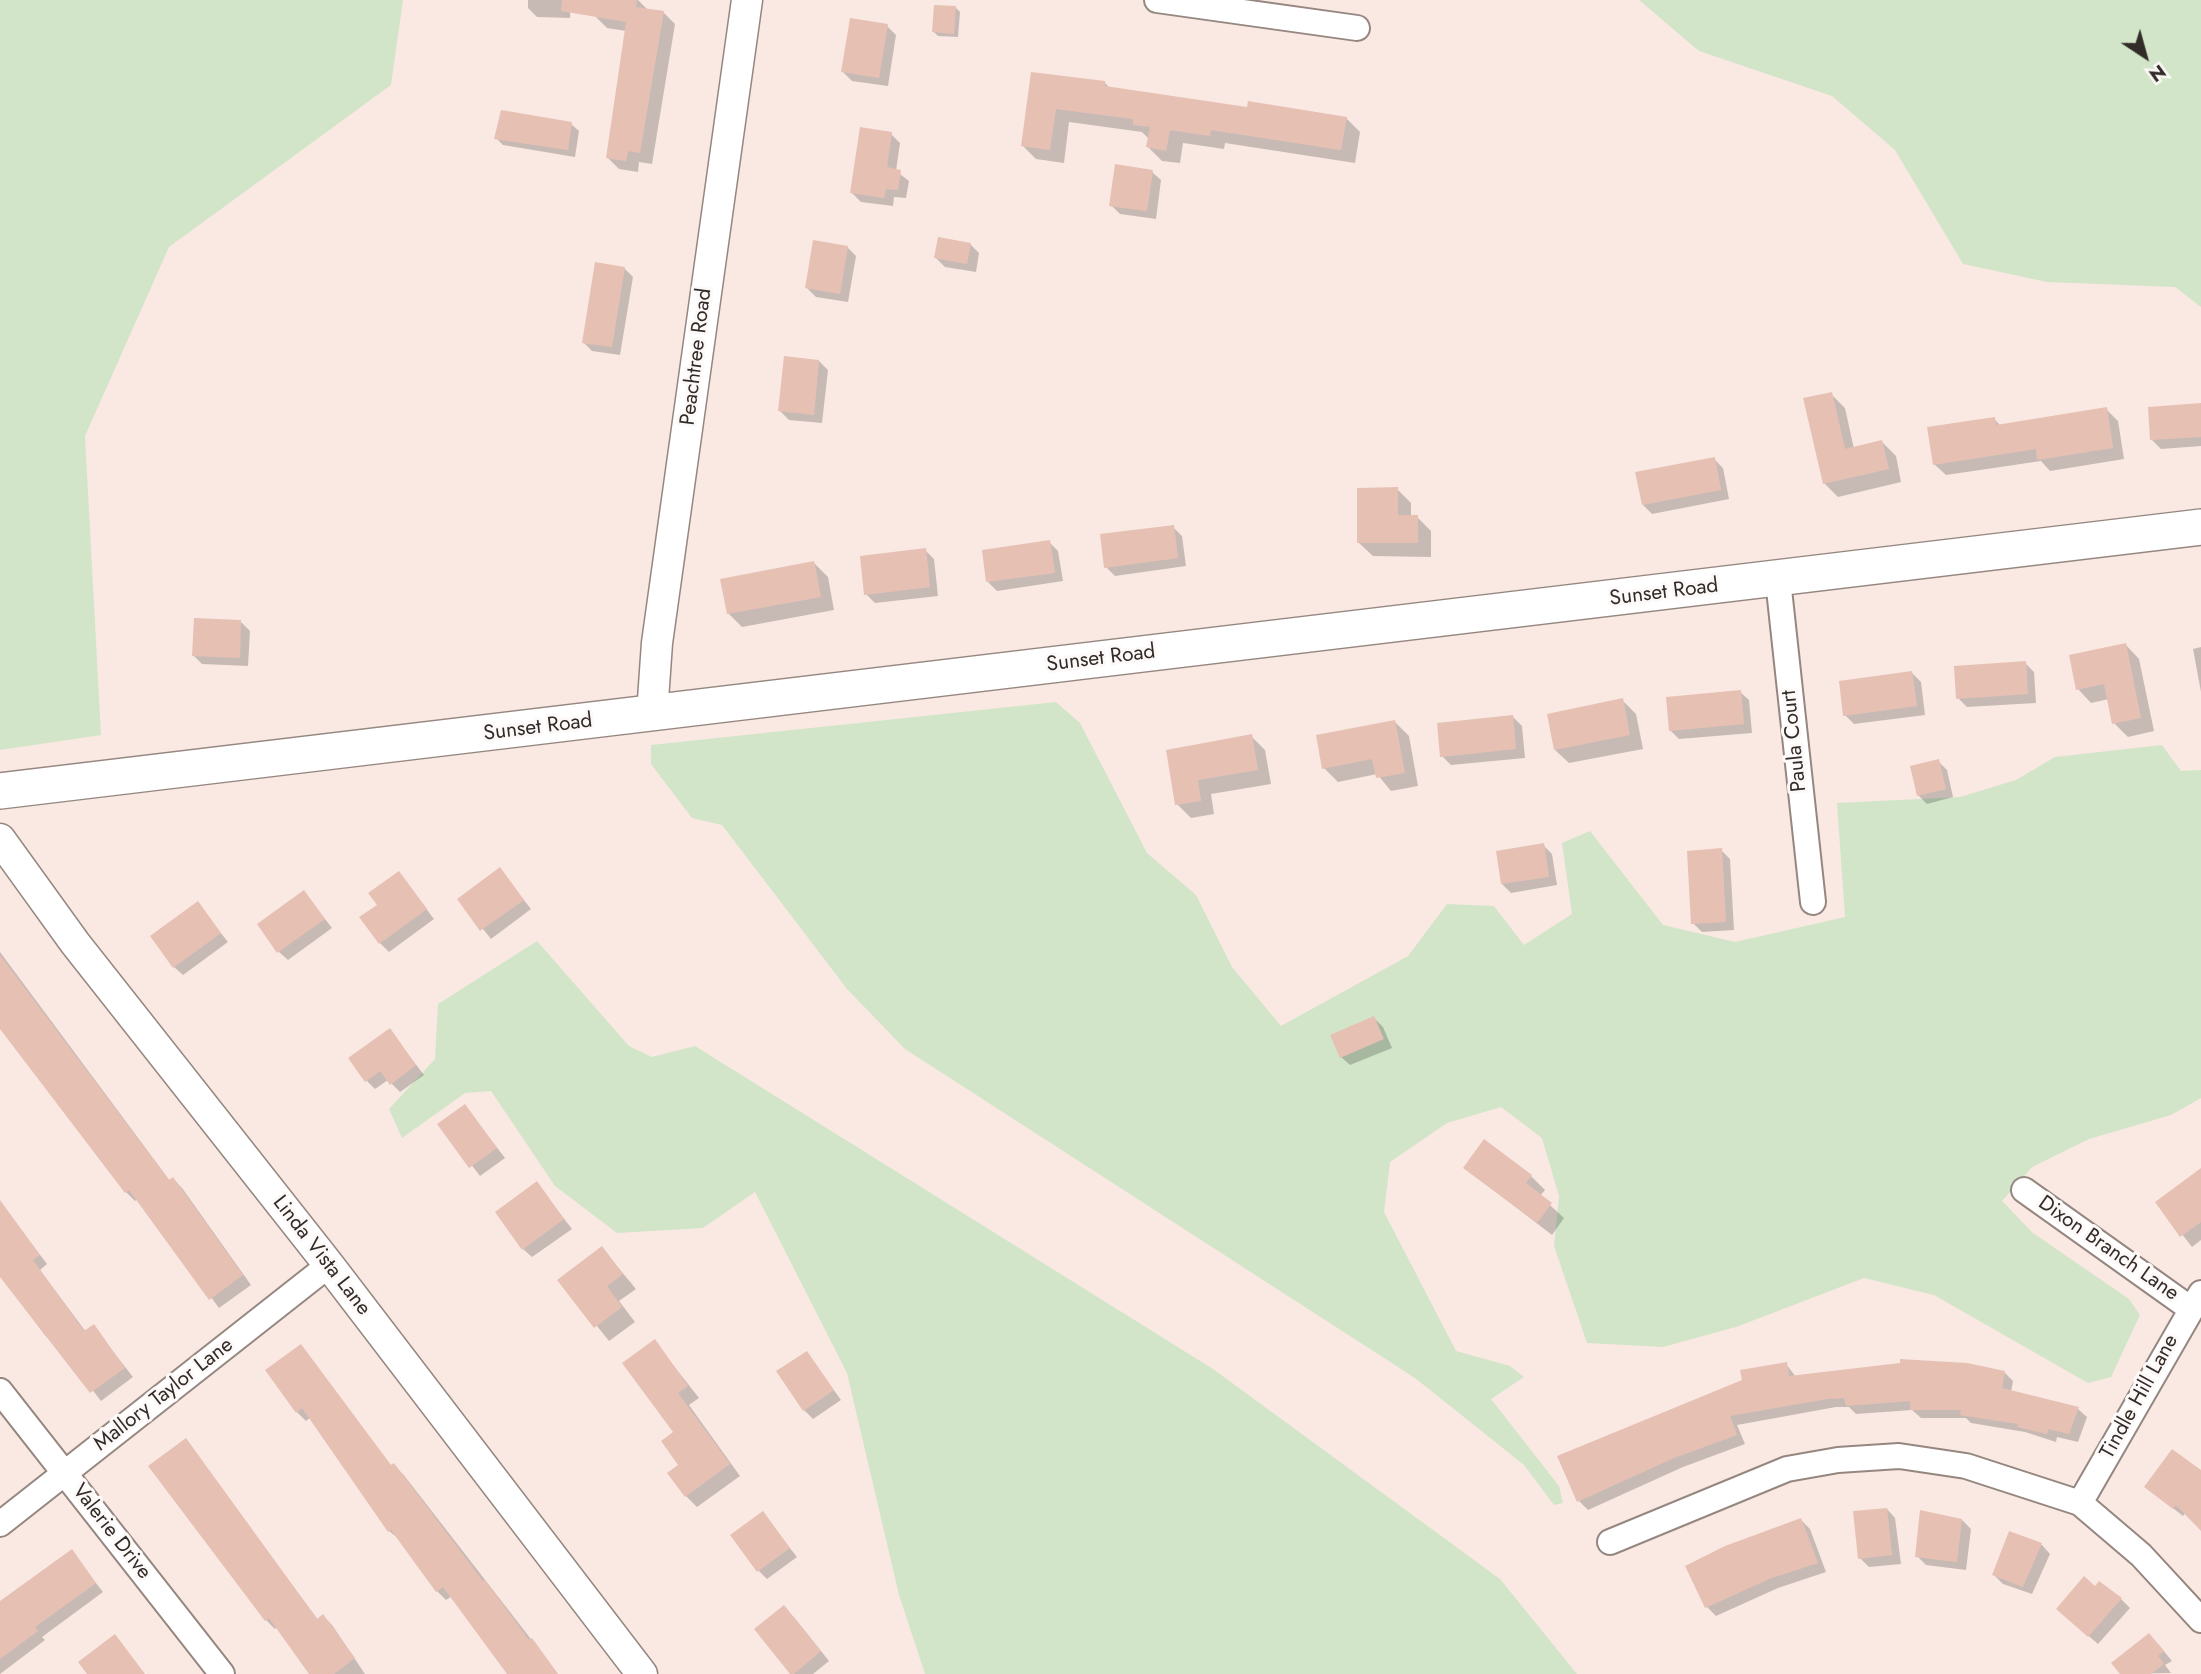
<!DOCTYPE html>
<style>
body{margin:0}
#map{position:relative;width:2201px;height:1674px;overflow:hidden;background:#f9e9e2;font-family:Jost,sans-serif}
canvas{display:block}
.north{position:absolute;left:2110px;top:21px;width:70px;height:70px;-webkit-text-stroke:5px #fdf9f8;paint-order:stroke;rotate:144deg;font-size:19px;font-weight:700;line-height:28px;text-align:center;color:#322c29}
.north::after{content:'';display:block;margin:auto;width:24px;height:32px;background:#322c29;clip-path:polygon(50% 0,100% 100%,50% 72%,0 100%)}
</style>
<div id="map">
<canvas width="2201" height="1674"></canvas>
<div class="north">N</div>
</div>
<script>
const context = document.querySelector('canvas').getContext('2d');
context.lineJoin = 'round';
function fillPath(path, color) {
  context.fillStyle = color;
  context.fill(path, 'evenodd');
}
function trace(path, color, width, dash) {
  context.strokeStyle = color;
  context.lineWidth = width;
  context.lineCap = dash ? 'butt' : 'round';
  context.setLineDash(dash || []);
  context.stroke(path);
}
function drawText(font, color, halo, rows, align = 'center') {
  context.font = font + ' Jost,sans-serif';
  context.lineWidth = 6;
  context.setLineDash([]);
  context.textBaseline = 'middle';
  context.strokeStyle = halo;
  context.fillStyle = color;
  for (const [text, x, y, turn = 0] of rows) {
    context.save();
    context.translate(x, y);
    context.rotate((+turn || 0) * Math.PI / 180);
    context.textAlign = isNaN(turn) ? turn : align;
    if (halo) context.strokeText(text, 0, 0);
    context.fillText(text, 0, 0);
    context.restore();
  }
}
fillPath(new Path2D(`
 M 0,0 L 403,0 L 391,85 L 169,247 L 85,436 L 101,735 L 0,750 Z
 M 1639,0 L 2201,0 L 2201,307 L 2175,287 L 2047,282 L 1963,264 L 1895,150 L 1832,96 L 1699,51 Z
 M 1056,702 L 1080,723 L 1147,853 L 1196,895 L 1232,967 L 1281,1026 L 1408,956 L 1447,904 L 1494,906 L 1524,945 L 1572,914 L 1562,843 L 1590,831 L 1663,925 L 1735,942 L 1845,917 L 1837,803 L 1960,797 L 2016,780 L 2055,757 L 2162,745 L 2181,771 L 2201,770 L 2201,1098 L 2171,1115 L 2089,1139 L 2032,1167 L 2002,1201 L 2033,1233 L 2129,1299 L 2140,1315 L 2111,1377 L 2088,1383 L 1934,1295 L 1864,1278 L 1736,1327 L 1663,1347 L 1587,1343 L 1554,1246 L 1559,1196 L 1542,1138 L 1501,1107 L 1447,1123 L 1390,1162 L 1384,1212 L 1456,1351 L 1510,1366 L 1524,1377 L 1491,1399 L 1559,1486 L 1563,1503 L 1554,1505 L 1524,1465 L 1415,1378 L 905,1049 L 847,989 L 722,825 L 692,818 L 651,764 L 651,745 Z
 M 537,941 L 629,1046 L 652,1057 L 695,1046 L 1213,1369 L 1500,1579 L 1577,1674 L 925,1674 L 899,1595 L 847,1373 L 755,1192 L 703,1228 L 617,1233 L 555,1186 L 491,1091 L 465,1093 L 402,1138 L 389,1109 L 435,1059 L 438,1004 Z`), '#d2e5c8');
fillPath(new Path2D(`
 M 528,0 L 571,0 L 570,18 L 537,17 L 528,8 Z
 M 598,0 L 638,0 L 648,10 L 663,12 L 675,24 L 652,164 L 639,162 L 638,172 L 619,169 L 607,157 L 626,31 L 607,28 L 595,16 Z
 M 956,8 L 960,12 L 958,37 L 938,36 L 934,32 Z
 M 887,26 L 896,35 L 888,86 L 852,81 L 843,72 Z
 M 1032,74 L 1105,83 L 1110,88 L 1248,109 L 1346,118 L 1360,132 L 1355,163 L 1225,143 L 1224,149 L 1183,143 L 1180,163 L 1162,161 L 1148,147 L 1148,138 L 1142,132 L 1069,122 L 1064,163 L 1036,159 L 1023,146 Z
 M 571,124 L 579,131 L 575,157 L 503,145 L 496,138 Z
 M 891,134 L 900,143 L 896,171 L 909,181 L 906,198 L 894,197 L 893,206 L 861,202 L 852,193 Z
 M 1152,172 L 1161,180 L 1156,219 L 1120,214 L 1111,205 Z
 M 970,244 L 979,253 L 976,272 L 945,267 L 936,258 Z
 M 847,247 L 856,256 L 848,302 L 816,297 L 807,288 Z
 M 624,268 L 633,277 L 620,355 L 592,351 L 583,342 Z
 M 819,361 L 828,370 L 822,423 L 789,420 L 780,411 Z
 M 1831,394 L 1845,408 L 1854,449 L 1882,442 L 1896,456 L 1901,482 L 1838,497 L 1824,483 Z
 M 2201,405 L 2201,446 L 2161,449 L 2152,440 Z
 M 2106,409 L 2118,421 L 2124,459 L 2050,471 L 2041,461 L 1946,475 L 1934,464 L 1994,419 L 2001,426 Z
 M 1714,459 L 1723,468 L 1729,499 L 1652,514 L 1643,505 Z
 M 1397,489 L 1411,503 L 1411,517 L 1417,517 L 1431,531 L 1431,557 L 1373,556 L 1359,543 Z
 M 1173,527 L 1182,536 L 1186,566 L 1115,576 L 1106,567 Z
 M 1049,542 L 1058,551 L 1063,581 L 997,591 L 988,582 Z
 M 925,550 L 934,559 L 938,596 L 875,603 L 866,594 Z
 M 814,563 L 828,577 L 834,610 L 742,627 L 728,613 Z
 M 241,622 L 250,631 L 248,666 L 202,664 L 193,655 Z
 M 2126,645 L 2139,659 L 2154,731 L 2128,737 L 2114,723 L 2109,699 L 2091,703 L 2078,689 Z
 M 2201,647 L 2201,692 L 2193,649 Z
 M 2025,663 L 2034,672 L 2036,703 L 1967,707 L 1958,698 Z
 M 1912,673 L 1921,682 L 1925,715 L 1854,724 L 1845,715 Z
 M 1740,692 L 1749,700 L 1752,733 L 1679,739 L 1670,730 Z
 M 1622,700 L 1636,714 L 1643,749 L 1569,763 L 1555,750 Z
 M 1513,717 L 1522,726 L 1525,758 L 1451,765 L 1442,756 Z
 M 1395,722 L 1409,736 L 1418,786 L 1391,791 L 1377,774 L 1338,782 L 1324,768 Z
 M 1251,736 L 1265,750 L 1271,784 L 1211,794 L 1214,814 L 1191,818 L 1177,804 L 1168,751 Z
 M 1938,761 L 1947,770 L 1953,797 L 1927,804 L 1918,795 Z
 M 1543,845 L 1552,854 L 1557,885 L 1511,893 L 1502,884 Z
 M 1721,850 L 1730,859 L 1734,930 L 1702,932 L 1693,923 Z
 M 500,870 L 531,909 L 491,939 L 459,899 Z
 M 399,873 L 434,919 L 389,952 L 380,943 L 379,905 Z
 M 304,892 L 332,928 L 288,960 L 279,952 Z
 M 197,903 L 228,942 L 183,975 L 174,967 Z
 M 0,952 L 170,1181 L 173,1179 L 182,1188 L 251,1285 L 219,1308 L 138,1199 L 135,1201 L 126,1192 L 0,1024 Z
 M 1374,1018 L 1383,1027 L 1392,1048 L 1350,1065 L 1341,1057 Z
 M 390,1031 L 424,1075 L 400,1092 L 388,1080 L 375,1089 L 366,1080 Z
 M 465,1106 L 505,1158 L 480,1176 L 440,1124 Z
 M 1465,1168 L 1531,1176 L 1545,1190 L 1540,1196 L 1564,1218 L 1552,1235 Z
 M 2201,1171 L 2201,1240 L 2192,1247 L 2157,1202 Z
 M 537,1184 L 572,1229 L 532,1257 L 523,1249 Z
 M 0,1202 L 47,1264 L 40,1270 L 86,1332 L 93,1326 L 133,1377 L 101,1401 L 55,1342 L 53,1343 L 44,1334 L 0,1275 Z
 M 602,1248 L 636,1289 L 619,1301 L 635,1322 L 609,1341 L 560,1280 Z
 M 655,1342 L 699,1398 L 689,1405 L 740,1476 L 697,1507 L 686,1496 Z
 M 807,1353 L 841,1400 L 813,1419 L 804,1410 Z
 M 1786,1364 L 1796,1377 L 2004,1372 L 2013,1381 L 2011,1392 L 2078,1409 L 2087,1417 L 2078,1442 L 2057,1437 L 2056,1442 L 2025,1432 L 1971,1423 L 1966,1418 L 1921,1418 L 1912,1410 L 1856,1414 L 1849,1407 L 1836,1407 L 1737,1425 L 1745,1444 L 1683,1467 L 1588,1510 L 1579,1501 Z
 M 267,1371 L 403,1474 L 558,1674 L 508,1674 L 452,1596 L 446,1600 L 437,1591 L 399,1539 L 389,1531 L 311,1417 L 306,1421 L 297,1412 Z
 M 186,1440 L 318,1620 L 323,1616 L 332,1625 L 365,1674 L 311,1674 L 277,1627 L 275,1629 L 266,1620 Z
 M 2201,1472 L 2201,1528 L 2186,1512 L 2183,1516 L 2146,1487 Z
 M 1887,1509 L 1895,1518 L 1901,1564 L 1869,1567 L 1860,1558 Z
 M 763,1514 L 797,1557 L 767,1579 L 758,1570 Z
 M 1801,1520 L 1810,1529 L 1826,1572 L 1778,1588 L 1716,1616 L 1707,1607 L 1687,1567 Z
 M 1962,1520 L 1971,1529 L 1966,1570 L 1926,1565 L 1917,1556 Z
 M 2010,1533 L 2042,1545 L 2050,1554 L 2032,1594 L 2003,1584 L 1994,1575 Z
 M 71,1551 L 103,1592 L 42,1637 L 45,1640 L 0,1674 L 0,1603 Z
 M 2096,1588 L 2121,1599 L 2130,1608 L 2098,1644 L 2067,1617 Z
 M 793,1616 L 829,1661 L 813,1674 L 792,1674 Z
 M 2158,1644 L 2172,1661 L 2165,1665 L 2171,1673 L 2122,1674 Z`), '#0003');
fillPath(new Path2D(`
 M 562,0 L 637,0 L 636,7 L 664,11 L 640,153 L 628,151 L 626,161 L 606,158 L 626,22 L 561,11 Z
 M 934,5 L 956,6 L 954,34 L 932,32 Z
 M 850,18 L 888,24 L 879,78 L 841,72 Z
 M 1031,72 L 1105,81 L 1105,86 L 1247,107 L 1248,101 L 1347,117 L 1341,150 L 1211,130 L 1210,136 L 1170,130 L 1166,151 L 1146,147 L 1150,127 L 1133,125 L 1133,119 L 1056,109 L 1050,150 L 1021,146 Z
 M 501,110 L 572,122 L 568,150 L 494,139 Z
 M 860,127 L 892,132 L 887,167 L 901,170 L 898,190 L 886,189 L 884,198 L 850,193 Z
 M 1115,164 L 1153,170 L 1147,211 L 1109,206 Z
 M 938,237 L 971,243 L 967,264 L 934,258 Z
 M 813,240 L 848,246 L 840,294 L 805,288 Z
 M 595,262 L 625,267 L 612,347 L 582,343 Z
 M 784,356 L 819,360 L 814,415 L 778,411 Z
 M 1832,392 L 1845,449 L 1882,440 L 1889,469 L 1823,484 L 1803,398 Z
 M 2201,403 L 2201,437 L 2150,440 L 2148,407 Z
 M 2107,407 L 2113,448 L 2037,460 L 2036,449 L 1933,465 L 1927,427 L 1995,417 L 1996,425 Z
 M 1715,457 L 1721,490 L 1642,505 L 1635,472 Z
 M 1398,487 L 1398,515 L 1418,515 L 1418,543 L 1357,543 L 1357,488 Z
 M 1174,525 L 1178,558 L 1104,568 L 1100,534 Z
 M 1050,540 L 1055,573 L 986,582 L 982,550 Z
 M 926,548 L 930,587 L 864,595 L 860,556 Z
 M 814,561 L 821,597 L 727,614 L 720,579 Z
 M 194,618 L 241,620 L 240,658 L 192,656 Z
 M 2126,643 L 2141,718 L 2112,724 L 2104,684 L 2076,690 L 2069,655 Z
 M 2026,661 L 2028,694 L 1956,699 L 1954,666 Z
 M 1912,671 L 1917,706 L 1843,716 L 1839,681 Z
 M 1741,690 L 1744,724 L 1669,731 L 1666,697 Z
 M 1623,698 L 1630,735 L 1554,750 L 1547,714 Z
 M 1513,715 L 1516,749 L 1440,757 L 1437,723 Z
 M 1395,720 L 1405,773 L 1376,778 L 1372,759 L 1322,769 L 1316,735 Z
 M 1252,734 L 1258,770 L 1198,780 L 1201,801 L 1175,805 L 1166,750 Z
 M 1939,759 L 1946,789 L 1917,796 L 1910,766 Z
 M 1544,843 L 1549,877 L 1501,884 L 1496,851 Z
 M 1722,848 L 1726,922 L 1691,924 L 1687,851 Z
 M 500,867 L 524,900 L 480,931 L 457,899 Z
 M 399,871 L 427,909 L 379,944 L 359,917 L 377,905 L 368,893 Z
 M 304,890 L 325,919 L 277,953 L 257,924 Z
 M 198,901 L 221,933 L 173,968 L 150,936 Z
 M 0,955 L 169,1180 L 173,1177 L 243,1275 L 209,1300 L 129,1190 L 125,1193 L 0,1029 Z
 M 1374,1016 L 1384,1039 L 1340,1058 L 1330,1035 Z
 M 390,1028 L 416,1065 L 390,1085 L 380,1071 L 365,1082 L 348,1058 Z
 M 465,1104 L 497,1148 L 469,1168 L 437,1124 Z
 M 1484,1139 L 1532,1175 L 1526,1183 L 1552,1203 L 1537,1223 L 1463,1168 Z
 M 2201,1168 L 2201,1222 L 2180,1237 L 2155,1202 Z
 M 537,1181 L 564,1219 L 522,1250 L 495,1212 Z
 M 0,1200 L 40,1255 L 33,1260 L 84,1331 L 94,1324 L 125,1368 L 90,1393 L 0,1277 Z
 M 602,1246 L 623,1274 L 607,1286 L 622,1307 L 594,1328 L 557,1280 Z
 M 655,1339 L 688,1386 L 678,1393 L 730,1464 L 685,1497 L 667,1473 L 678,1465 L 661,1441 L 673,1432 L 622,1363 Z
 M 301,1344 L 391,1465 L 394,1463 L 483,1581 L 485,1580 L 529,1640 L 532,1638 L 558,1674 L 507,1674 L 443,1587 L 436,1592 L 391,1530 L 388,1532 L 302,1408 L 296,1413 L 265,1370 Z
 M 807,1351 L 834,1390 L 803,1411 L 776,1371 Z
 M 1900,1359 L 1967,1363 L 2005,1371 L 2002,1388 L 2079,1407 L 2069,1434 L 2048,1429 L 2047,1434 L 2017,1427 L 2018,1424 L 1960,1415 L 1961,1410 L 1910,1410 L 1910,1401 L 1846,1406 L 1844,1398 L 1827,1399 L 1730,1416 L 1737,1435 L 1674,1458 L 1577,1502 L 1557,1456 L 1742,1380 L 1740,1370 L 1787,1362 L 1789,1376 L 1900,1363 Z
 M 186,1438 L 317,1619 L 323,1614 L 355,1658 L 334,1674 L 309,1674 L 269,1618 L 265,1621 L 148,1466 Z
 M 2172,1449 L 2201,1470 L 2201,1531 L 2176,1505 L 2173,1509 L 2144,1487 Z
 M 1887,1508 L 1892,1555 L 1858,1559 L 1853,1511 Z
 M 1920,1510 L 1962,1519 L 1957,1562 L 1915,1557 Z
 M 763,1511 L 790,1548 L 757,1572 L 730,1535 Z
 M 1801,1518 L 1818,1563 L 1769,1579 L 1705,1608 L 1685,1566 L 1725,1546 Z
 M 2009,1531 L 2042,1543 L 2023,1587 L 1992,1575 Z
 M 72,1549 L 96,1583 L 35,1627 L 38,1631 L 0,1659 L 0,1601 Z
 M 2084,1576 L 2095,1586 L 2099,1581 L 2122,1598 L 2088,1637 L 2056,1609 Z
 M 784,1605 L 821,1651 L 794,1674 L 790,1674 L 754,1629 Z
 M 2149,1633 L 2164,1651 L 2158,1656 L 2164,1664 L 2151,1674 L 2120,1674 L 2111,1663 Z
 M 115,1634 L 145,1674 L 87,1674 L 78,1662 Z`), '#e7c0b4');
const minor = new Path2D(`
 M 1157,0 L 1357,28
 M 1778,580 L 1813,902
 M 2024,1190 L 2191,1309
 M 0,1391 L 222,1674
 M 2080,1503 L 2201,1293
 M 0,1524 L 329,1265
 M 1610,1542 L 1787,1469 L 1838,1460 L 1899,1456 L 1966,1466 L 2080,1503 L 2141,1555 L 2201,1620`);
const tertiary = new Path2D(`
 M 652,714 L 657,643 L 747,0
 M 0,839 L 75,943 L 329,1265 L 642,1674`);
const secondary = new Path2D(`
 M 0,791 L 2201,527`);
trace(minor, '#958780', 28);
trace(tertiary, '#958780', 33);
trace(secondary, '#958780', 38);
trace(minor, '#fff', 24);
trace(tertiary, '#fff', 30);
trace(secondary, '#fff', 35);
drawText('21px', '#322c29', '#fdf9f8', [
 ["Peachtree Road",697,357,-83],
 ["Sunset Road",1664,593,-7],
 ["Sunset Road",1101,659,-7],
 ["Sunset Road",538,728,-7],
 ["Paula Court",1795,741,-96],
 ["Dixon Branch Lane",2108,1249,35],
 ["Linda Vista Lane",321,1256,52],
 ["Mallory Taylor Lane",164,1395,-38],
 ["Tindle Hill Lane",2140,1397,-61],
 ["Valerie Drive",111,1532,52]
]);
</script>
